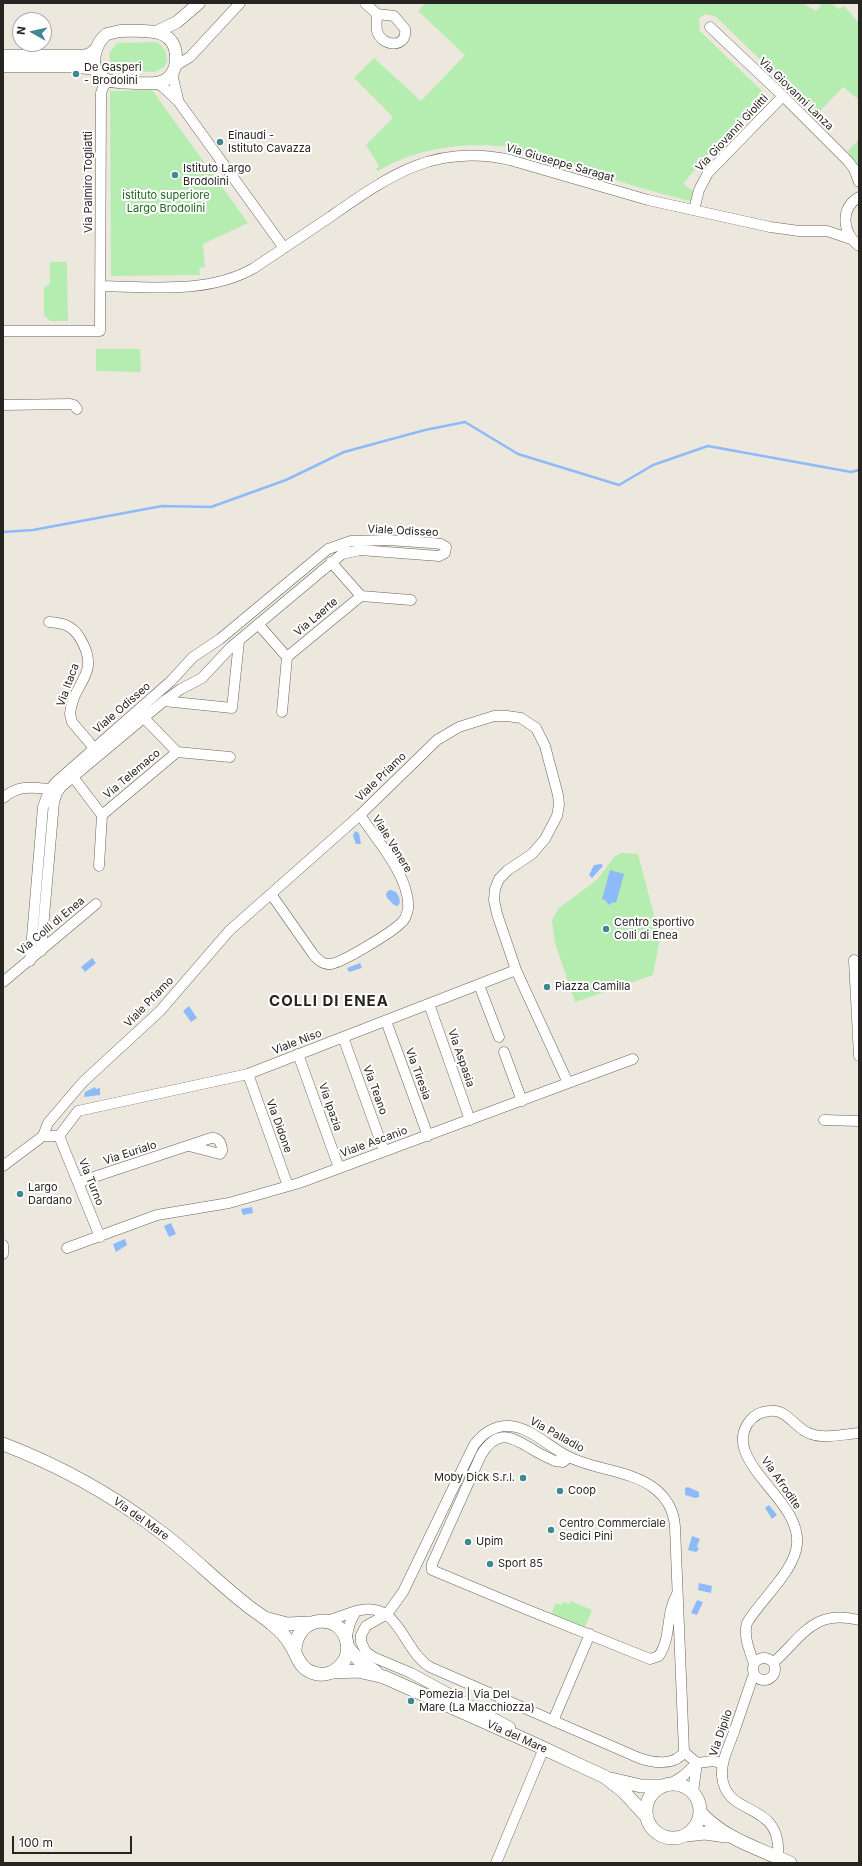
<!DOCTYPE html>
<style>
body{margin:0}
#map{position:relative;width:862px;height:1866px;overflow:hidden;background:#ede8dd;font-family:Inter,sans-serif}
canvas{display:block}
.frame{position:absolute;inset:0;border:4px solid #272521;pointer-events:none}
.north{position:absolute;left:12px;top:12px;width:40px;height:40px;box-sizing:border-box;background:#fff;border:1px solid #a9a8a6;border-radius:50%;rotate:278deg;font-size:11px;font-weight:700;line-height:16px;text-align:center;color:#272521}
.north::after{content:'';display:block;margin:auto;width:14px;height:18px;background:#418792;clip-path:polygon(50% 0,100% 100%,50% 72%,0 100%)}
.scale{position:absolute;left:12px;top:1836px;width:120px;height:18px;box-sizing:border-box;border:2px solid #272521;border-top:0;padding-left:5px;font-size:12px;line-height:14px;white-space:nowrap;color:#272521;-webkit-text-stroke:3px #fff;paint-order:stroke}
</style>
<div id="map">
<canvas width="862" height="1866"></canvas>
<div class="frame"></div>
<div class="north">N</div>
<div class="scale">100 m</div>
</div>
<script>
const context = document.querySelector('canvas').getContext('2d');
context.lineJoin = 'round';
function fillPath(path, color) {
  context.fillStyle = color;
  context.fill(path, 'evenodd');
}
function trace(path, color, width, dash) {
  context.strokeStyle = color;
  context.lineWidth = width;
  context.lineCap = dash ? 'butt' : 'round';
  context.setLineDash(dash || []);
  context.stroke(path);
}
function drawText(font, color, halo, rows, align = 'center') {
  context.font = font + ' Inter,sans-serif';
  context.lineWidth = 4;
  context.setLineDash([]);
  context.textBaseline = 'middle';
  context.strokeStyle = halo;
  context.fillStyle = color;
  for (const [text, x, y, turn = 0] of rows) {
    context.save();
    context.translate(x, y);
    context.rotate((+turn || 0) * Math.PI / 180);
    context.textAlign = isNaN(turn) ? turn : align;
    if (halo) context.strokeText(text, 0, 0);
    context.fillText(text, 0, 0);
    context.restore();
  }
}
fillPath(new Path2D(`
 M 425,3 L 802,3 L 816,11 L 821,6 L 819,3 L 832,3 L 838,9 L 844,6 L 859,23 L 859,100 L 843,87 L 817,114 L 716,17 L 706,14 L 699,18 L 700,31 L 766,95 L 692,173 L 683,184 L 696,193 L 693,202 L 641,188 L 510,147 C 465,142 418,147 378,171 L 376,169 L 379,166 L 366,145 L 392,119 L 392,116 L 354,78 L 374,58 L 421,101 L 465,55 L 418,11 Z
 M 155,42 C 164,45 167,52 167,61 L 164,67 L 155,72 L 119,71 L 111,66 L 109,54 L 117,43 Z
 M 152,90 L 248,223 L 203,244 L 205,267 L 199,268 L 200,275 L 111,276 L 110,91 Z
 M 859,139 L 859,168 L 848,151 Z
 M 50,262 L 67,262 L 68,321 L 50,321 L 44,315 L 44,287 L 50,284 Z
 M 96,349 L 140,349 L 141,372 L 96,371 Z
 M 621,853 L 638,854 L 660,938 L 653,975 L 575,1002 L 555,943 L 552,920 L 559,908 L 597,880 L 614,857 Z
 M 571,1601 L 592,1610 L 584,1629 L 553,1616 L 552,1612 L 556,1603 L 561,1605 L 563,1602 L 569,1604 Z`), '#b5ecb0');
fillPath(new Path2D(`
 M 355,831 L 359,833 L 361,844 L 356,844 L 353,836 Z
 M 601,864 L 603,866 L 592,878 L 589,875 L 594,865 Z
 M 610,870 L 624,874 L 616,903 L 613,902 L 609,905 L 605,900 L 602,899 Z
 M 389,890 C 397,890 399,895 400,902 L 398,906 L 394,905 L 387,898 L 386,894 Z
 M 92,958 L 96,963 L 85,972 L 81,967 Z
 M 360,963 L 362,968 L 349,972 L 347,968 Z
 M 189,1006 L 197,1018 L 191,1022 L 183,1011 Z
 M 95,1087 L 96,1089 L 100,1088 L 100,1095 L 84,1097 L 85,1092 Z
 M 252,1207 L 253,1213 L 243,1215 L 241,1209 Z
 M 171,1223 L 176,1234 L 169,1237 L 164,1226 Z
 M 125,1239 L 127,1245 L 116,1252 L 113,1244 Z
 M 688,1487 L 699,1492 L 699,1497 L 695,1498 L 685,1495 L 685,1488 Z
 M 769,1505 L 777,1515 L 772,1519 L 765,1508 Z
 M 692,1536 L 700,1539 L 697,1546 L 699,1549 L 696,1552 L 688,1550 Z
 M 699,1583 L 712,1586 L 711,1593 L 698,1590 Z
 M 697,1600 L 703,1602 L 697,1615 L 691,1613 Z`), '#8dbaf9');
trace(new Path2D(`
 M 3,532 L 33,530 L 162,506 L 211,507 L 286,480 L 344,452 L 425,430 L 465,422 L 518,454 L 619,485 L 653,465 L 708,446 L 851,472 L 859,470`), '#8dbaf9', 2.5);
const minor = new Path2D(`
 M 365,3 L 377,14
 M 377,14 L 394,16 L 405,29 C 408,49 381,47 377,31 C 376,26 377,19 377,14 Z
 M 710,27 L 783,96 L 848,161 L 854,169 L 859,182
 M 175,66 L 190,57 L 240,3
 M 172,74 L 178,99
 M 156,83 L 163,87 L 178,101 L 284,248
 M 859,197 C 839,209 843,233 859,246
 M 694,210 L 699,190 L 708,173 L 783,96
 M 101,286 C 151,287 209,294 254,268 C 279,251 305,234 330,217 C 389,176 434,143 510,160 L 648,200 L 770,227 L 799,231 L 827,231 L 851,239
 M 3,331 L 100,331 L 101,93 L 104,85 L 108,82
 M 3,405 L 70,404 L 74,405 L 77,409
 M 331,562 L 361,596 L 411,600
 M 49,622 C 63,623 72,625 80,638 C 102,675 73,681 70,714 L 72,722 L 94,748
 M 258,624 L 287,657 L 282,712
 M 287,657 L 361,596
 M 164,701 L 232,708 L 239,641
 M 144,718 L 177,752
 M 73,777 L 102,815 L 99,866
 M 3,798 C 18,785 31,787 50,789
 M 102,815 L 177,752 L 230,757
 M 271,894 L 313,954 C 318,960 323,965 331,964 C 343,962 393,932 402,922 C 406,919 407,913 408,909 C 411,878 376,839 360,815
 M 854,960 L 859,1056
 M 30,961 L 43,807 L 48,793 L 55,783 L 171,681 L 193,657 L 220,639 L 328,549 L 351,541 L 388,540 L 432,543 L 441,544 L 446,547 L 445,553 L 439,556 L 360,550 L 342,554 L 231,647 L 202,678 L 181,689 L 164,701 L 61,787 L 57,793 L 54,802 L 41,951
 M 3,982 L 96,904
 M 479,985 L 499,1037
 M 429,1004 L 470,1120
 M 386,1021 L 428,1136
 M 343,1037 L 384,1151
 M 504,1052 L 522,1101
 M 298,1054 L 339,1168
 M 248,1074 L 288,1186
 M 568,1083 L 633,1059
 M 78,1111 L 248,1074 L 516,970
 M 824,1120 L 859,1121
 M 43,1136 L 48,1123 L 83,1082 L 160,1011 L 229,931 L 360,815 L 437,740 L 459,727 L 494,716 L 507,716 L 521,718 L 536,728 L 545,746 L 558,795 L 559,805 L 557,816 L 545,839 L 532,854 L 508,870 L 499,879 L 495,889 L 494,900 L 497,914 L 516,970 L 568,1083 L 299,1183 L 229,1203 L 157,1215 L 67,1248
 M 43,1136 L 59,1136 L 78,1111
 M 59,1136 L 100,1237
 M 3,1166 L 43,1136
 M 79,1182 L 211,1138 C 219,1137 222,1144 222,1151 L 220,1154 L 189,1146
 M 3,1245 L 3,1254
 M 569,1457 L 563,1462 L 555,1461 C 547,1457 539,1454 532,1449 C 511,1437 498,1428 481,1455 L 432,1564 L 432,1570 L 523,1608 L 650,1659 L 659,1656 C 672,1636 665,1615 677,1594
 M 356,1611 C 400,1599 401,1649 430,1667 L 639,1758 C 653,1763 675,1766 684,1752
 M 327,1621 L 356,1611 L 350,1623 L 346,1639
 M753 1669a11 11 0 1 1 22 0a11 11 0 1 1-22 0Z
 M 774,1662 C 803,1636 813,1609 859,1620
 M 754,1664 C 750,1651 743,1637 747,1623 C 761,1599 795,1571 797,1544 C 800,1509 756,1482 745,1451 C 738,1432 750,1412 770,1411 C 788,1409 795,1429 811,1434 C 825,1439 844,1434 859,1433
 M 754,1674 C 747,1693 741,1712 734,1732 C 729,1746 721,1761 722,1776 C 726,1820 783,1798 778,1858
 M 553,1721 L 590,1634
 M 510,1727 L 411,1673 L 373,1657 L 366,1652 L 361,1642 L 361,1635 L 366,1626 L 387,1614 L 403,1592 L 474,1445 C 483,1433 495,1425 510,1426 C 532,1428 550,1448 569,1457 C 595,1470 630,1470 654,1488 C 667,1498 674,1511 675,1527 L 684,1752 L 697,1763
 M 670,1784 L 683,1776 L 697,1763 L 714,1761 L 723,1764
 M 693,1792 L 697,1763
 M 496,1863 L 544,1748`);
const tertiary = new Path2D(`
 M 120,31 C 144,31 177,26 176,59 C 176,67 173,75 165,80 C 157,85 146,83 136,83 C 115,82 89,84 95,54 C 97,45 100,39 107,34 Z
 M 156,32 L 177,22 L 199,3
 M 3,56 L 84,56 L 90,54 L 96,49
 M 3,66 L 72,66 L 95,69`);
const secondary = new Path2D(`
 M 3,1444 C 58,1465 111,1494 158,1530 C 188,1552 214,1579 243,1602 C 252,1610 263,1616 272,1624 C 280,1630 287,1638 292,1647 C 298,1658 300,1669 314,1673 C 332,1679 351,1662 347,1643 C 342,1611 294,1614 295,1653
 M 268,1619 L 287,1624 L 310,1623
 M 348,1648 L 359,1660 L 376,1672
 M 333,1672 L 358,1671 L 384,1677 L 530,1742 L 605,1777 L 623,1791 L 647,1817
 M 611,1779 L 641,1786 L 663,1786
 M646 1811a27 27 0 1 1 54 0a27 27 0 1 1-54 0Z
 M 700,1812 C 724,1839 758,1848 790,1863
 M 686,1835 L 705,1833 L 726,1836`);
trace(minor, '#69655b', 11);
trace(tertiary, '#69655b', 13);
trace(secondary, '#69655b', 14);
trace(minor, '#fff', 10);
trace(tertiary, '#fff', 12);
trace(secondary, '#fff', 13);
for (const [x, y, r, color] of [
 [76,74,4,"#418792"],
 [220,142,4,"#418792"],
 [175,175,4,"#418792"],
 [606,929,4,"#418792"],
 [547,987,4,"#418792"],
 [20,1194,4,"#418792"],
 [523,1478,4,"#418792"],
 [560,1491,4,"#418792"],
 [551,1530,4,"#418792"],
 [468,1542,4,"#418792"],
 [490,1564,4,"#418792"],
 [411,1701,4,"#418792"]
]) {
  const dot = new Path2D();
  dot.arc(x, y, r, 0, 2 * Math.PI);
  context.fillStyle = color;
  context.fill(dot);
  trace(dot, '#fff', 1.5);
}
drawText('11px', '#272521', '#fff', [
 ["De Gasperi",84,68],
 ["- Brodolini",84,81],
 ["Einaudi -",228,136],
 ["Istituto Cavazza",228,149],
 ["Istituto Largo",183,169],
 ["Brodolini",183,182],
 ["Centro sportivo",614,923],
 ["Colli di Enea",614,936],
 ["Piazza Camilla",555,987],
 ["Largo",28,1188],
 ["Dardano",28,1201],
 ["Moby Dick S.r.l.",515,1478,"right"],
 ["Coop",568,1491],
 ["Centro Commerciale",559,1524],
 ["Sedici Pini",559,1537],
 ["Upim",476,1542],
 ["Sport 85",498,1564],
 ["Pomezia | Via Del",419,1695],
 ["Mare (La Macchiozza)",419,1708]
], 'left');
drawText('11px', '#272521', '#fff', [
 ["Via Giovanni Lanza",796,94,44],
 ["Via Giovanni Giolitti",732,133,-47],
 ["Via Giuseppe Saragat",560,163,16],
 ["Via Palmiro Togliatti",89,182,-90],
 ["Viale Odisseo",403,531,3],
 ["Via Laerte",316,617,-40],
 ["Via Itaca",68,685,-70],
 ["Viale Odisseo",122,708,-41],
 ["Via Telemaco",132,774,-40],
 ["Viale Priamo",381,777,-44],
 ["Viale Venere",392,844,58],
 ["Via Colli di Enea",51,926,-40],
 ["Viale Priamo",149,1002,-46],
 ["Viale Niso",297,1042,-21],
 ["Via Aspasia",461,1058,71],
 ["Via Tiresia",418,1074,70],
 ["Via Teano",375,1090,70],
 ["Via Ipazia",330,1107,71],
 ["Via Didone",279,1126,70],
 ["Viale Ascanio",374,1142,-20],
 ["Via Eurialo",130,1153,-18],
 ["Via Turno",91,1182,68],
 ["Via Palladio",557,1435,29],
 ["Via Afrodite",781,1483,55],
 ["Via del Mare",141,1519,35],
 ["Via Dipilo",721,1733,-71],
 ["Via del Mare",517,1737,24]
]);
drawText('11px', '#1f651e', '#fff', [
 ["istituto superiore",166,196],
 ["Largo Brodolini",166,209]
]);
context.letterSpacing = '1px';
drawText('bold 15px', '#272521', '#fff', [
 ["COLLI DI ENEA",329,1001]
]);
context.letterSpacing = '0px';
</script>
